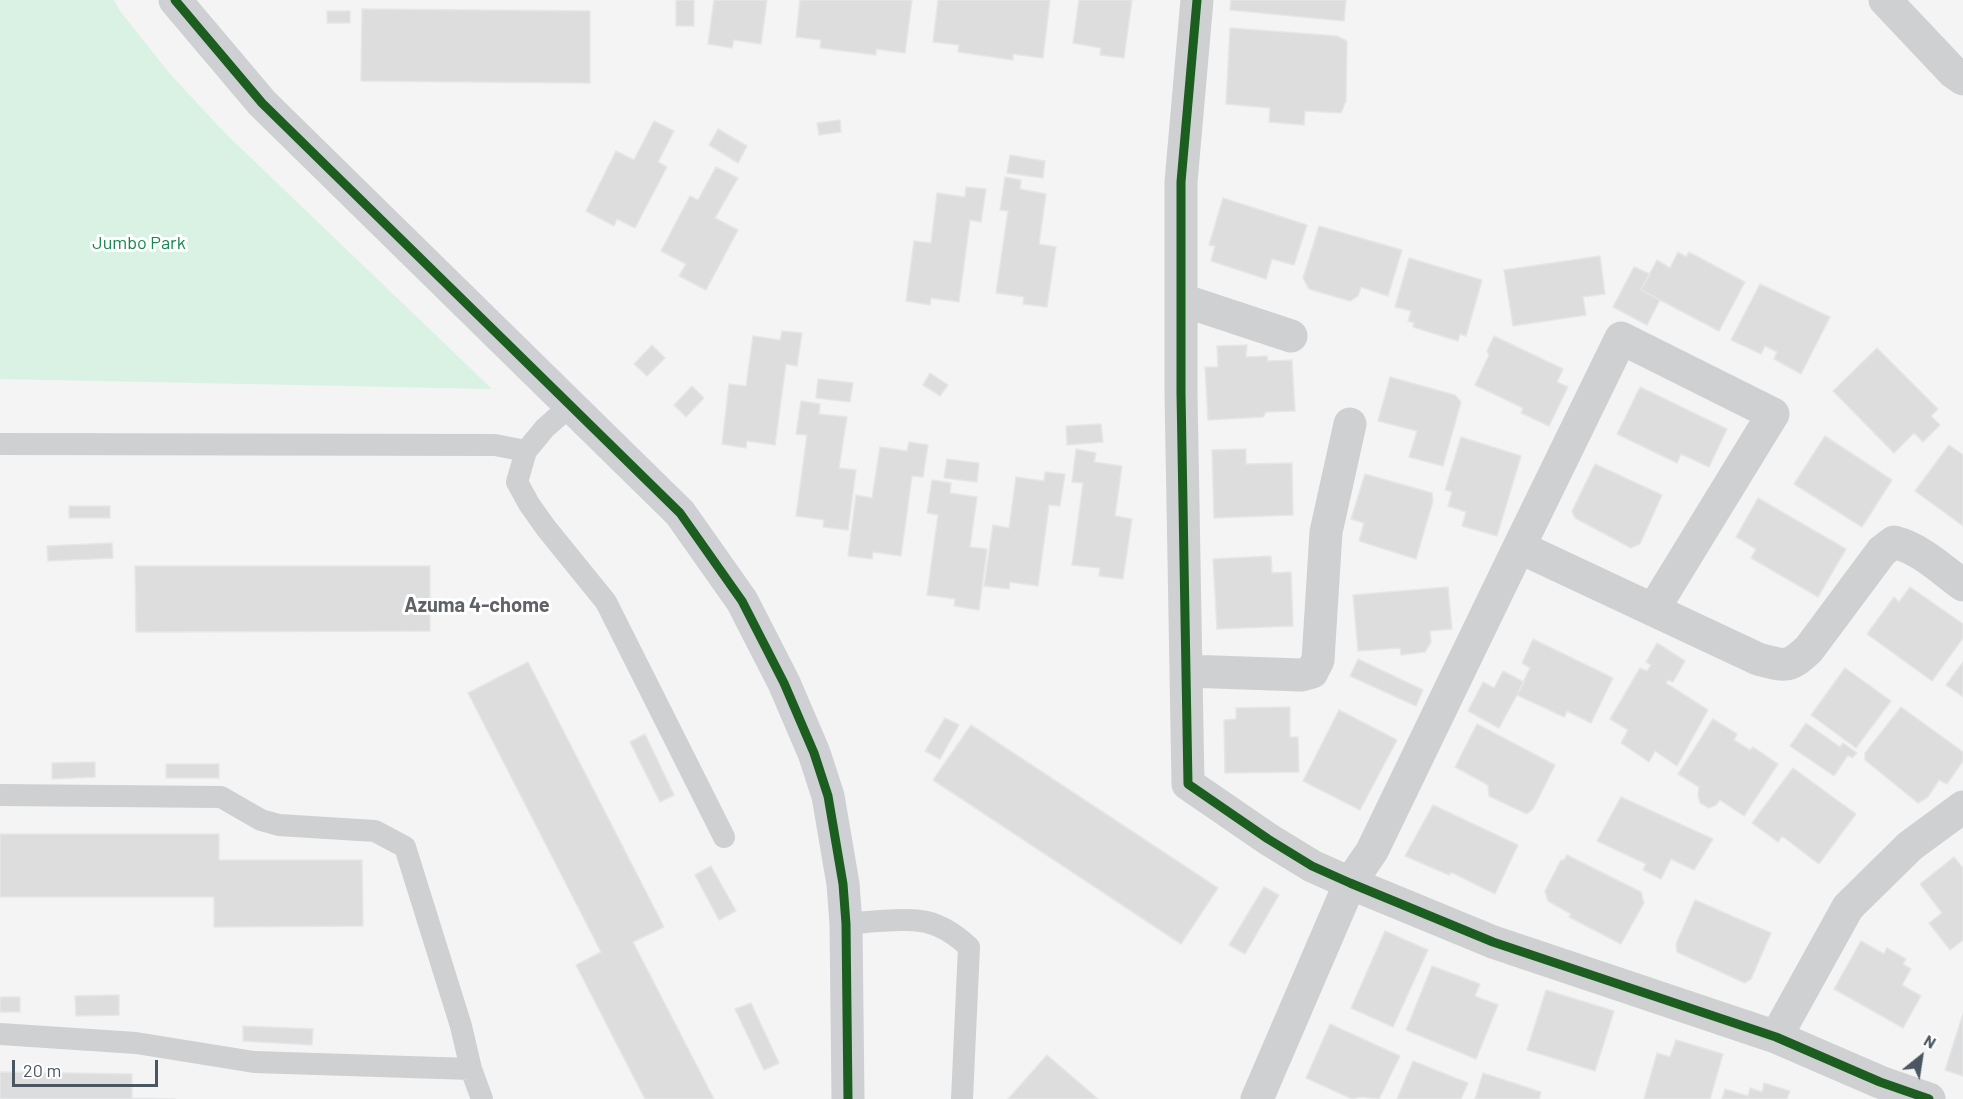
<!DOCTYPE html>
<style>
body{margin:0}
#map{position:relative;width:1963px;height:1099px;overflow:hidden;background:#f4f4f4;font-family:Barlow,sans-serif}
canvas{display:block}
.north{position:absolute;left:1891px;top:1027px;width:60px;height:60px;-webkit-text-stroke:4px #fff;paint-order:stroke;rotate:30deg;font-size:16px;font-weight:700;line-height:24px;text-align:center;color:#4a5661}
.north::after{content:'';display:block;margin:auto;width:21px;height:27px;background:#4a5661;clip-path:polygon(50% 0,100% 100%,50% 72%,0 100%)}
.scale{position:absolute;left:12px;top:1060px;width:146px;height:27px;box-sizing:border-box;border:3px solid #4a5661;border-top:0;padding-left:8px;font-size:18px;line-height:21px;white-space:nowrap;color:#4a5661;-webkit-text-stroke:4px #fff;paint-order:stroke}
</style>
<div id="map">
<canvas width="1963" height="1099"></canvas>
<div class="north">N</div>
<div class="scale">20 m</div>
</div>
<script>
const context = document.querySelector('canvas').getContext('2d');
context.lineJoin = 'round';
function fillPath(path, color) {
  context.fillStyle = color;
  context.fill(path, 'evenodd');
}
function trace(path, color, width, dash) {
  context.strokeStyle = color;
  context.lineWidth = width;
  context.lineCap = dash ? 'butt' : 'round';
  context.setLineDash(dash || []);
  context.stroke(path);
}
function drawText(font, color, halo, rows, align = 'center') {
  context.font = font + ' Barlow,sans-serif';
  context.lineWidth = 6;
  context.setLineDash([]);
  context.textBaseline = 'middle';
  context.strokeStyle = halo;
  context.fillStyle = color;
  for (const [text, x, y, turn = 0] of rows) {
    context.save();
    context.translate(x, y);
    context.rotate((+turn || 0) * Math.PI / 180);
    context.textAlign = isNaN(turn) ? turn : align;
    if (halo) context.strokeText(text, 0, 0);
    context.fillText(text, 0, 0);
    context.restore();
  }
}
fillPath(new Path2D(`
 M 0,0 L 114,0 L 120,11 L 170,74 L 225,133 L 492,389 L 0,379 Z`), '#d9f2e3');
const building = new Path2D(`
 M 676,0 L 694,0 L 694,26 L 676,26 Z
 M 714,0 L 767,0 L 761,44 L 734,40 L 732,48 L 708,44 Z
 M 800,0 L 912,0 L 905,53 L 876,49 L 876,55 L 820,48 L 821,40 L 796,37 Z
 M 938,0 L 1050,0 L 1043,58 L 1013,54 L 1013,60 L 958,52 L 959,45 L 933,42 Z
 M 1079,0 L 1132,0 L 1124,58 L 1100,55 L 1101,48 L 1073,43 Z
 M 1231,0 L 1346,0 L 1344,21 L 1230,10 Z
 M 362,9 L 590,11 L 590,83 L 361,81 Z
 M 327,11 L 350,11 L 350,23 L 327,23 Z
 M 1230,28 L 1337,36 L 1347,41 L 1346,101 L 1341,113 L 1305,111 L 1304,125 L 1269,122 L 1270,108 L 1226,104 Z
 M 840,120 L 841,132 L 819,135 L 817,123 Z
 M 654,121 L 674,131 L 658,162 L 667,167 L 635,228 L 617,219 L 614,226 L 586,211 L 616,151 L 634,160 Z
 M 718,129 L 747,146 L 738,163 L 709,145 Z
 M 1010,155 L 1045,161 L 1043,178 L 1007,173 Z
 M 716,167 L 738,178 L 715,218 L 738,230 L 706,290 L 679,276 L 686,264 L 661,251 L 690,196 L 698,200 Z
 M 1005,177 L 1021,180 L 1020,189 L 1046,194 L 1039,244 L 1056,247 L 1047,307 L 1023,304 L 1024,297 L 996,293 L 1008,211 L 1000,210 Z
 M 966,187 L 986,189 L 981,222 L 970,220 L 959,302 L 931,298 L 930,305 L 906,301 L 914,241 L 931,243 L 937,193 L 965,197 Z
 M 1223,198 L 1307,225 L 1294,265 L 1272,259 L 1266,279 L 1211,261 L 1215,246 L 1209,245 Z
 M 1319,226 L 1402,250 L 1388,296 L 1361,287 L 1358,296 L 1350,301 L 1309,289 L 1303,278 Z
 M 1678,252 L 1686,257 L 1689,252 L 1745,282 L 1719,331 L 1641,290 L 1657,260 L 1670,268 Z
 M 1600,256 L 1605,294 L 1583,297 L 1586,315 L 1513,326 L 1504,270 Z
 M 1409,258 L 1482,280 L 1466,336 L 1460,334 L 1458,341 L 1413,327 L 1414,323 L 1408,321 L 1411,311 L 1395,307 Z
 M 1634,267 L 1650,274 L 1641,290 L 1660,300 L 1647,325 L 1613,307 Z
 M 1760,284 L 1830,317 L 1801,374 L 1774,359 L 1777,352 L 1765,346 L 1761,354 L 1731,340 Z
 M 782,331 L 802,333 L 797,366 L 786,364 L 775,445 L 747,441 L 746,448 L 722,444 L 729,384 L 746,386 L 753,336 L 780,340 Z
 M 1494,336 L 1563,369 L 1557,382 L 1568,387 L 1549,426 L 1521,413 L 1523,408 L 1475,385 L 1489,355 L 1487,351 Z
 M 652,345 L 665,358 L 647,376 L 634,364 Z
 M 1247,345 L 1246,357 L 1267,356 L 1268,361 L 1292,360 L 1295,411 L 1266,412 L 1263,417 L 1208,420 L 1205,367 L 1218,367 L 1217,346 Z
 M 1877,348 L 1938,409 L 1931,416 L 1940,425 L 1923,442 L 1914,433 L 1894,453 L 1833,391 Z
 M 930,373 L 948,385 L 940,396 L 923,385 Z
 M 1390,377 L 1455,395 L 1461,402 L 1443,466 L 1409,457 L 1417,431 L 1378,421 Z
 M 818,379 L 853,383 L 850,402 L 816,398 Z
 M 692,386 L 704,398 L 686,417 L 674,405 Z
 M 1640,387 L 1727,429 L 1709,467 L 1681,454 L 1677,463 L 1617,434 Z
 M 801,401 L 820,404 L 819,414 L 847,417 L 839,468 L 856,470 L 848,530 L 823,527 L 824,520 L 796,516 L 807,435 L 796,434 Z
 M 1101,424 L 1103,442 L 1067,445 L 1066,426 Z
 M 1825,436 L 1892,480 L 1862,527 L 1794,484 Z
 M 1461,437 L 1521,456 L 1497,536 L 1462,526 L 1466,512 L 1448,506 L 1452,492 L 1445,490 Z
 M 909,442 L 928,445 L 923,477 L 912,476 L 901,556 L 873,552 L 872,559 L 848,556 L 856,495 L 872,498 L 880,447 L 907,451 Z
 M 1949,445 L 1963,455 L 1963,526 L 1915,491 Z
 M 1076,449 L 1096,453 L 1094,462 L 1122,466 L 1115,516 L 1132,519 L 1123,579 L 1099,576 L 1100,568 L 1072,565 L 1083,483 L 1072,482 Z
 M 1246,449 L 1246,464 L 1292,463 L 1293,515 L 1214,518 L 1212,450 Z
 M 947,459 L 979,463 L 977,482 L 944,478 Z
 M 1595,464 L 1662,495 L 1640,544 L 1631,548 L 1575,518 L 1572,511 Z
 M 1045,472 L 1065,474 L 1060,506 L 1049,505 L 1038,586 L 1010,582 L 1009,589 L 984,586 L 993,525 L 1009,528 L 1016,477 L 1044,481 Z
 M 1365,474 L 1432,493 L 1433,501 L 1416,559 L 1359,541 L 1364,523 L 1351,519 Z
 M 932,480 L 951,483 L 950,493 L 977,497 L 970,547 L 987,549 L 979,610 L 954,606 L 955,599 L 927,595 L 938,515 L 927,513 Z
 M 1758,498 L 1846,549 L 1818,597 L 1751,558 L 1756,549 L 1736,537 Z
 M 69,506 L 110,506 L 110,518 L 69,518 Z
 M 112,543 L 113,558 L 48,561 L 47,546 Z
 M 1271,556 L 1272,573 L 1291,572 L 1293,626 L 1217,629 L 1213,559 Z
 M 135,566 L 430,566 L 430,631 L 136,632 Z
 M 1448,587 L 1452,629 L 1430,631 L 1431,642 L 1425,652 L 1401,655 L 1400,648 L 1358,651 L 1353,595 Z
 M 1910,587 L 1963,624 L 1963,638 L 1932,681 L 1867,634 L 1894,597 L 1899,602 Z
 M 1533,639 L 1613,678 L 1591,723 L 1567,711 L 1564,717 L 1517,695 L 1530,668 L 1522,663 Z
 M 1657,643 L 1685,661 L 1673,682 L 1668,680 L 1666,683 L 1708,710 L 1677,766 L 1655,751 L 1649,762 L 1621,743 L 1628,730 L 1610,719 L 1640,668 L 1647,671 L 1651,665 L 1646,662 Z
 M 1358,659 L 1423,690 L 1416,706 L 1350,676 Z
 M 528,662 L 664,927 L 633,942 L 714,1099 L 645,1099 L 576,965 L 601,952 L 468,693 Z
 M 1963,662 L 1963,697 L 1946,685 Z
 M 1845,668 L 1891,701 L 1856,748 L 1811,715 Z
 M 1503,671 L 1524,682 L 1499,728 L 1468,711 L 1483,682 L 1494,688 Z
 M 1290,707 L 1290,737 L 1298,737 L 1299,772 L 1225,773 L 1224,720 L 1236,719 L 1236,708 Z
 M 1901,707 L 1963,752 L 1963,761 L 1947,784 L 1939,780 L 1928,797 L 1918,803 L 1865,760 L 1865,753 Z
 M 1339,710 L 1397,740 L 1360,810 L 1303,781 Z
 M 945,718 L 959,725 L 940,759 L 925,751 Z
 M 1713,719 L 1737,734 L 1734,740 L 1750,750 L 1753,747 L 1778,764 L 1744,816 L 1720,800 L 1716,805 L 1709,808 L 1700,803 L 1698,795 L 1699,787 L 1678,774 Z
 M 1806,723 L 1840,747 L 1843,743 L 1857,753 L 1852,758 L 1848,755 L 1834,776 L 1790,746 Z
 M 1477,724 L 1555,765 L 1533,809 L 1527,814 L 1489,796 L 1488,785 L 1455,767 Z
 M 971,725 L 1218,888 L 1181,944 L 933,780 Z
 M 645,734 L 674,795 L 660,802 L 630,742 Z
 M 95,762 L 95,777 L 52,779 L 52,763 Z
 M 166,764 L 219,764 L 219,778 L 166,778 Z
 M 1793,768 L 1856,814 L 1819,864 L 1782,836 L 1778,842 L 1752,823 Z
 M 1621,797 L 1713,839 L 1694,870 L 1671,859 L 1661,879 L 1643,870 L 1646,864 L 1597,841 Z
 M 1433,805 L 1518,845 L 1495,894 L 1451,872 L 1449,875 L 1405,856 Z
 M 0,834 L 219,834 L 219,860 L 362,860 L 363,926 L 214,927 L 214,897 L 0,897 Z
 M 1567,855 L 1641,892 L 1644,903 L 1621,944 L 1569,917 L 1571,914 L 1548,901 L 1545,891 L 1561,860 L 1564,860 Z
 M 1954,857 L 1963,868 L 1963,940 L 1950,950 L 1929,923 L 1942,913 L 1920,884 Z
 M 711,866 L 736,911 L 719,920 L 695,875 Z
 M 1264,887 L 1279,895 L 1245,954 L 1229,945 Z
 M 1695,900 L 1771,933 L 1751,979 L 1745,983 L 1677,952 L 1676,944 Z
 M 1385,931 L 1428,950 L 1393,1027 L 1351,1008 Z
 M 1861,941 L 1884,954 L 1887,948 L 1906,959 L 1903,964 L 1911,969 L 1902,985 L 1921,996 L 1903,1028 L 1834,989 Z
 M 1432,966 L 1480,984 L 1475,996 L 1498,1005 L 1476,1059 L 1406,1030 Z
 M 1546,990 L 1614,1011 L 1595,1071 L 1527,1050 Z
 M 119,995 L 119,1015 L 76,1016 L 75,996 Z
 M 0,997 L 20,997 L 20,1012 L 0,1012 Z
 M 751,1003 L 779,1063 L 764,1070 L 735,1009 Z
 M 1963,1014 L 1963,1076 L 1945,1070 Z
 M 1330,1024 L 1400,1056 L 1379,1099 L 1361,1097 L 1352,1099 L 1306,1078 Z
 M 243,1026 L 313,1029 L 312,1045 L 243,1041 Z
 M 1676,1040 L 1723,1054 L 1710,1099 L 1644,1099 L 1657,1053 L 1670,1057 Z
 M 1047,1055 L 1098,1099 L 1008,1099 Z
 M 1413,1061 L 1468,1083 L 1461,1099 L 1397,1099 Z
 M 0,1072 L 132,1074 L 132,1098 L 175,1099 L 0,1099 Z
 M 1483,1073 L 1541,1092 L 1539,1099 L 1475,1099 Z
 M 1764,1083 L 1790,1091 L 1787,1099 L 1722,1099 L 1725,1089 L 1748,1096 L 1750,1088 L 1762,1092 Z`);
fillPath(building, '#ddddde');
trace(building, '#e5e6e7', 1.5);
trace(new Path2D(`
 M 570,406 L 545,428 L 526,451 L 517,482 L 529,504 L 546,528 L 606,602 L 724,837
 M 0,444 L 495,445 L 526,451
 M 0,795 L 221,797 L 261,820 L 279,825 L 375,831 L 405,847 L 461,1026 L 471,1069 L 482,1099
 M 846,924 C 868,922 899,918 920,921 C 939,923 956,935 969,947 L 962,1099
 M 0,1034 L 136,1043 L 254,1062 L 471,1069`), '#ced0d2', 22);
trace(new Path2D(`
 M 1197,0 L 1181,182 L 1181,393 L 1188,784 L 1268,839 L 1312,866 L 1350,883 L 1493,942 L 1776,1037 L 1880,1082 L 1929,1099
 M 1885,0 L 1953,72 L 1963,79
 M 1182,300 L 1291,336
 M 1519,547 L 1621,338 L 1773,414 L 1653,610
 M 1187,671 L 1301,675 L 1312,672 L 1318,660 L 1326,532 L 1350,424
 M 1776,1037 L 1848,907 L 1910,846 L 1963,807
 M 1257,1099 L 1350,883 L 1372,851 L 1519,547 L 1758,659 C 1785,666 1788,669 1809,649 L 1882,551 L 1894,542 C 1921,549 1941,569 1963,585`), '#ced0d2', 33);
trace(new Path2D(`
 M 175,0 L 262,103 L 680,513 L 742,601 L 784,683 L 814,753 L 828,796 L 843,884 L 846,924 L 848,1099`), '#ced0d4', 33);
trace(new Path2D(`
 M 175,0 L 262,103 L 680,513 L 742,601 L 784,683 L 814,753 L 828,796 L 843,884 L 846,924 L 848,1099
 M 1197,0 L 1181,182 L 1181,393 L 1188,784 L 1268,839 L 1312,866 L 1350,883 L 1493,942 L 1776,1037 L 1880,1082 L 1929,1099`), '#1b5e20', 9);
drawText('18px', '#17864f', '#fff', [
 ["Jumbo Park",139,243]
]);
drawText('bold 20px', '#5f6368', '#fff', [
 ["Azuma 4-chome",477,605]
]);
</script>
